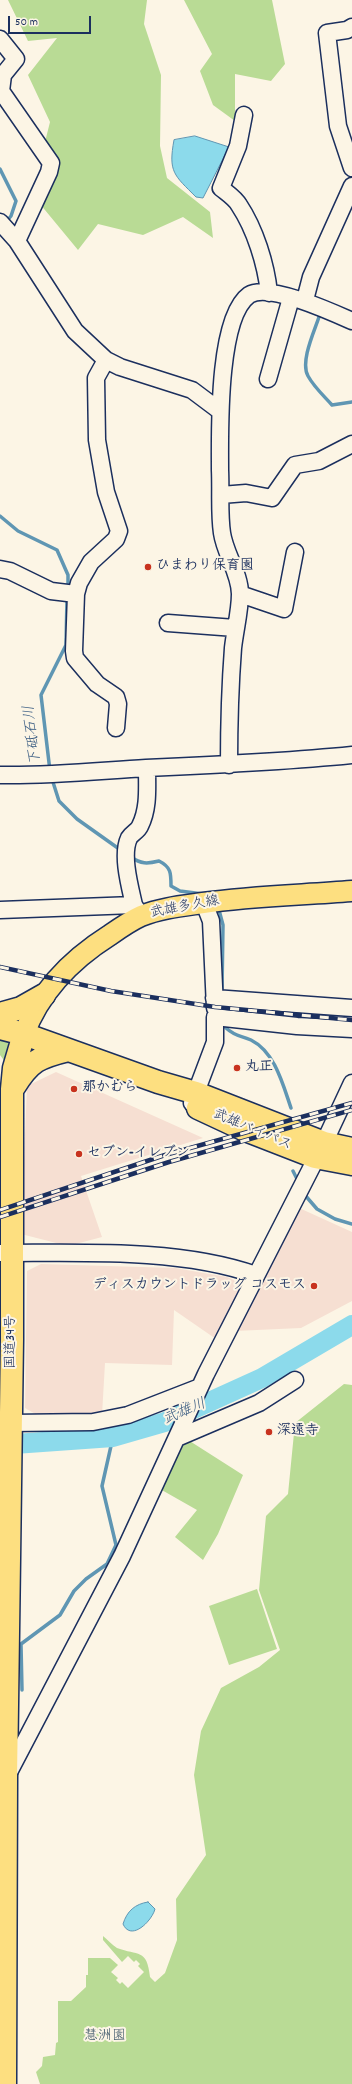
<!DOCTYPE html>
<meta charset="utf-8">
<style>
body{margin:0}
#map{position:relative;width:352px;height:2084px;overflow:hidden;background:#fcf5e5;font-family:Dekko,sans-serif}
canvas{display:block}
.scale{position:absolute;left:8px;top:16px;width:83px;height:18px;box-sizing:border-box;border:2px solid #1b2f5e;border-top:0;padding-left:5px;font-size:12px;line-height:14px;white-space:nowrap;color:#1b2f5e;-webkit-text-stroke:3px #fcf5e5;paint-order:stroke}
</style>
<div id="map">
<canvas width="352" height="2084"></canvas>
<div class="scale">50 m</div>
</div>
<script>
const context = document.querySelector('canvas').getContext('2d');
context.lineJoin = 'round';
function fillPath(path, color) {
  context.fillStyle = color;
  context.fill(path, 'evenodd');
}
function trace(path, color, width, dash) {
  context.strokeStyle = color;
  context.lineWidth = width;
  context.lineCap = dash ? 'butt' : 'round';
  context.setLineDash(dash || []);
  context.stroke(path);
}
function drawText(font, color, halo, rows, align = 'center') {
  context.font = font + ' Dekko,"Klee One",sans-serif';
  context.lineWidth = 4;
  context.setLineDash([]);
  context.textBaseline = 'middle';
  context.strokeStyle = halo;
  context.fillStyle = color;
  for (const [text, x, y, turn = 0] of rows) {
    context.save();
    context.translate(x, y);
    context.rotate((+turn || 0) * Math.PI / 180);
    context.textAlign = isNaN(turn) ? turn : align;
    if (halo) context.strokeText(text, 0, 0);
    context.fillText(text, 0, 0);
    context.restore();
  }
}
fillPath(new Path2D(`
 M 56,1072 L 203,1138 L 81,1176 L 102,1237 L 68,1246 L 21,1234 L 27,1086 Z
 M 297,1207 L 352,1232 L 352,1301 L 301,1328 L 235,1331 Z
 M 41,1264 L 175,1268 L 227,1277 L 234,1280 L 238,1288 L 238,1295 L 216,1339 L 174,1310 L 172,1365 L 105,1363 L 102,1415 L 39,1416 L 25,1408 L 27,1271 Z`), '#f6dfd2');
fillPath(new Path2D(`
 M 8,0 L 147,0 L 144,24 L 161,75 L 160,146 L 167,178 L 210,212 L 213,238 L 183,217 L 143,235 L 98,224 L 78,250 L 40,204 L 58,173 L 56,159 L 44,146 L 50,122 L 28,75 L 57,38 L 28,41 Z
 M 184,0 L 272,0 L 285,64 L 271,81 L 235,74 L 235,121 L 213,105 L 200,71 L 212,54 Z
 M 0,1037 L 12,1042 L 6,1063 L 0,1055 Z
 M 344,1384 L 352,1385 L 352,2084 L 40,2084 L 36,2072 L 42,2066 L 43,2057 L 55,2055 L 56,2043 L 58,2042 L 58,2001 L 71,2001 L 86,1987 L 86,1975 L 88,1975 L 88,1958 L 110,1958 L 118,1965 L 111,1972 L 118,1978 L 116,1980 L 120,1984 L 122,1982 L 128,1988 L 144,1972 L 138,1966 L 140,1964 L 136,1960 L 134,1962 L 128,1956 L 122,1962 L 103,1940 L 103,1936 C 107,1939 112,1945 117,1948 C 138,1956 147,1948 150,1977 L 155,1982 L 165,1973 L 177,1940 L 176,1899 L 206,1855 L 194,1775 L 201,1731 L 221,1688 L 259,1667 L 280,1650 L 259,1590 L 266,1516 L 288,1494 L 295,1423 Z
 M 185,1438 L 243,1475 L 218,1534 L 203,1560 L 175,1537 L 197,1510 L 160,1489 Z
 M 257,1589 L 277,1649 L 229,1665 L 209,1606 Z`), '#b9db95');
const water = new Path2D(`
 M 195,136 L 229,147 L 203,198 L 196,197 C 174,175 168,172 174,140 Z
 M 148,1902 L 155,1909 C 152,1921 131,1942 123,1924 C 127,1911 135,1904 148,1902 Z`);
fillPath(water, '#8cdaeb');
trace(water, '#5f96b3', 1);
trace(new Path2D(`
 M 0,169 L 16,201 L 11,216 L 6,222
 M 319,317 C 314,332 300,362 308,376 C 314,387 324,396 332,405 L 352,402
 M 0,516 L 18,531 L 57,550 L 68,575 L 68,589
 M 50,771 L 41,695 L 66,645 L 67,598
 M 52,779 L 59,801 L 77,819 L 122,851
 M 131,857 C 141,864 147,864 159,861 C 171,867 171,873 171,886 L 180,891 L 203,894
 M 219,910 L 223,925 L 222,991
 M 226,1028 C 236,1037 240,1035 251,1040 C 275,1052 283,1085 291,1108
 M 293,1171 L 299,1183
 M 304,1194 L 317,1209 L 335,1219 L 352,1224
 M 22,1690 L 21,1644 L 60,1615 L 74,1591 L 86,1579 L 107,1564 L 116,1545 L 102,1486 L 113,1437`), '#5f96b3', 3.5);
trace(new Path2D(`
 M 0,1445 L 113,1437 L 165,1422 L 262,1378 L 352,1325`), '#8cdaeb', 20);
const minor = new Path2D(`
 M 352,27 L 347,30 L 327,33 L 338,126 L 352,168
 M 0,39 L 16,59 L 3,75 L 1,91 L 51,163 L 49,172 L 17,241
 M 244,115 L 238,146 L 221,188 C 227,193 235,198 239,205 C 255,229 266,264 269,293
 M 0,222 L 17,241 L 75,331 L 106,360 L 120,367 L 192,390 L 220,411
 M 305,300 L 311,277 L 352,186
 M 106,360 L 96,378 L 97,440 L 106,492 L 119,531 L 116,539 L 91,562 L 79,583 L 76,594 L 74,651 L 75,658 L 97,684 L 116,697 L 118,704 L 116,728
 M 268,379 L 291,298
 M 221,495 L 246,493 L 272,498 L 295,465 L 319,461 L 352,444
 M 0,569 L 10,571 L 51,591 L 76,594
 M 240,594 L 284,609 L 295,552
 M 168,623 L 235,628
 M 229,765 C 229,725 230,687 233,648 C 235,630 240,611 240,594 C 240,573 225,554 222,533 C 219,513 221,491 220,470 C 220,433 217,318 249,295 C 268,283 332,312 352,321
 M 0,775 C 49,776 97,771 146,768 C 215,765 283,762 352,755
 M 204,903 L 211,921 L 215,1008
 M 134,905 C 130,887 121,855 129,838 C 132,833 138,831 140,826 C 149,808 147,788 147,768
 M 0,910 L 134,905 L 141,916
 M 214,998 L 352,1008
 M 192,1103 L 215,1042 L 215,1017 L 297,1026 L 352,1029
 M 0,1253 C 81,1253 180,1248 256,1275
 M 11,1423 L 93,1422 L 128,1415 L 200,1387
 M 177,1438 L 259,1403 L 295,1380
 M 8,1774 L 122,1556 L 206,1374 L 324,1143 L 352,1083`);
const major = new Path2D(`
 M 24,1034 C 40,991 72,959 110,935 C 120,928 130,921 141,916 C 161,908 182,906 203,903 C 253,896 303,895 352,891`);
const highway = new Path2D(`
 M 0,1014 L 21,1008 L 44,995
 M 0,1028 L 24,1034 L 158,1082 L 196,1093 L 324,1143 L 352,1149
 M 14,1087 C 30,1061 39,1057 68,1050
 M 198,1108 L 243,1129 L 315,1157 L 352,1164
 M 5,2084 L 6,1778 L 12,1339 L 12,1089 L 14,1068 L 24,1034`);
trace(minor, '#1b2f5e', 19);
trace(major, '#1b2f5e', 23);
trace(highway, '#1b2f5e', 25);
trace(minor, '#fcf5e5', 16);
trace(major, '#fddf80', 20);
trace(highway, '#fddf80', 22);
const rail = new Path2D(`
 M 0,967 L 111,991 L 215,1007 L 352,1020
 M 0,1210 L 165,1155 L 352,1103
 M 0,1217 L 169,1162 L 352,1110`);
trace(rail, '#1b2f5e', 4.5);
trace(rail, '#fcf5e5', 3, [9]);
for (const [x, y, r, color] of [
 [148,567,4,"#c8321e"],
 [237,1068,4,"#c8321e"],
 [74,1089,4,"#c8321e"],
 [79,1154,4,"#c8321e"],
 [314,1286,4,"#c8321e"],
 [269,1432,4,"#c8321e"]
]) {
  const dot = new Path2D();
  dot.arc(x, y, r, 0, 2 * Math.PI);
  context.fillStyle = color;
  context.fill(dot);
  trace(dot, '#fcf5e5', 1.5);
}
drawText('bold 14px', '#1b2f5e', '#fcf5e5', [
 ["ひまわり保育園",156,567],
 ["丸正",245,1068],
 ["那かむら",82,1089],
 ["セブン-イレブン",87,1154],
 ["ディスカウントドラッグ コスモス",306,1286,"right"],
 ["深遠寺",277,1432]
], 'left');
drawText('14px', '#1b2f5e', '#fcf5e5', [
 ["武雄多久線",185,908,-11],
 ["武雄バイパス",252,1131,23],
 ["国道34号",12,1342,-90]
]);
drawText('14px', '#425a6c', '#fcf5e5', [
 ["慧洲園",105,2037]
]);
drawText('italic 15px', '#375a81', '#fcf5e5', [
 ["下砥石川",34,735,-97],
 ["武雄川",185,1413,-23]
]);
</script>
